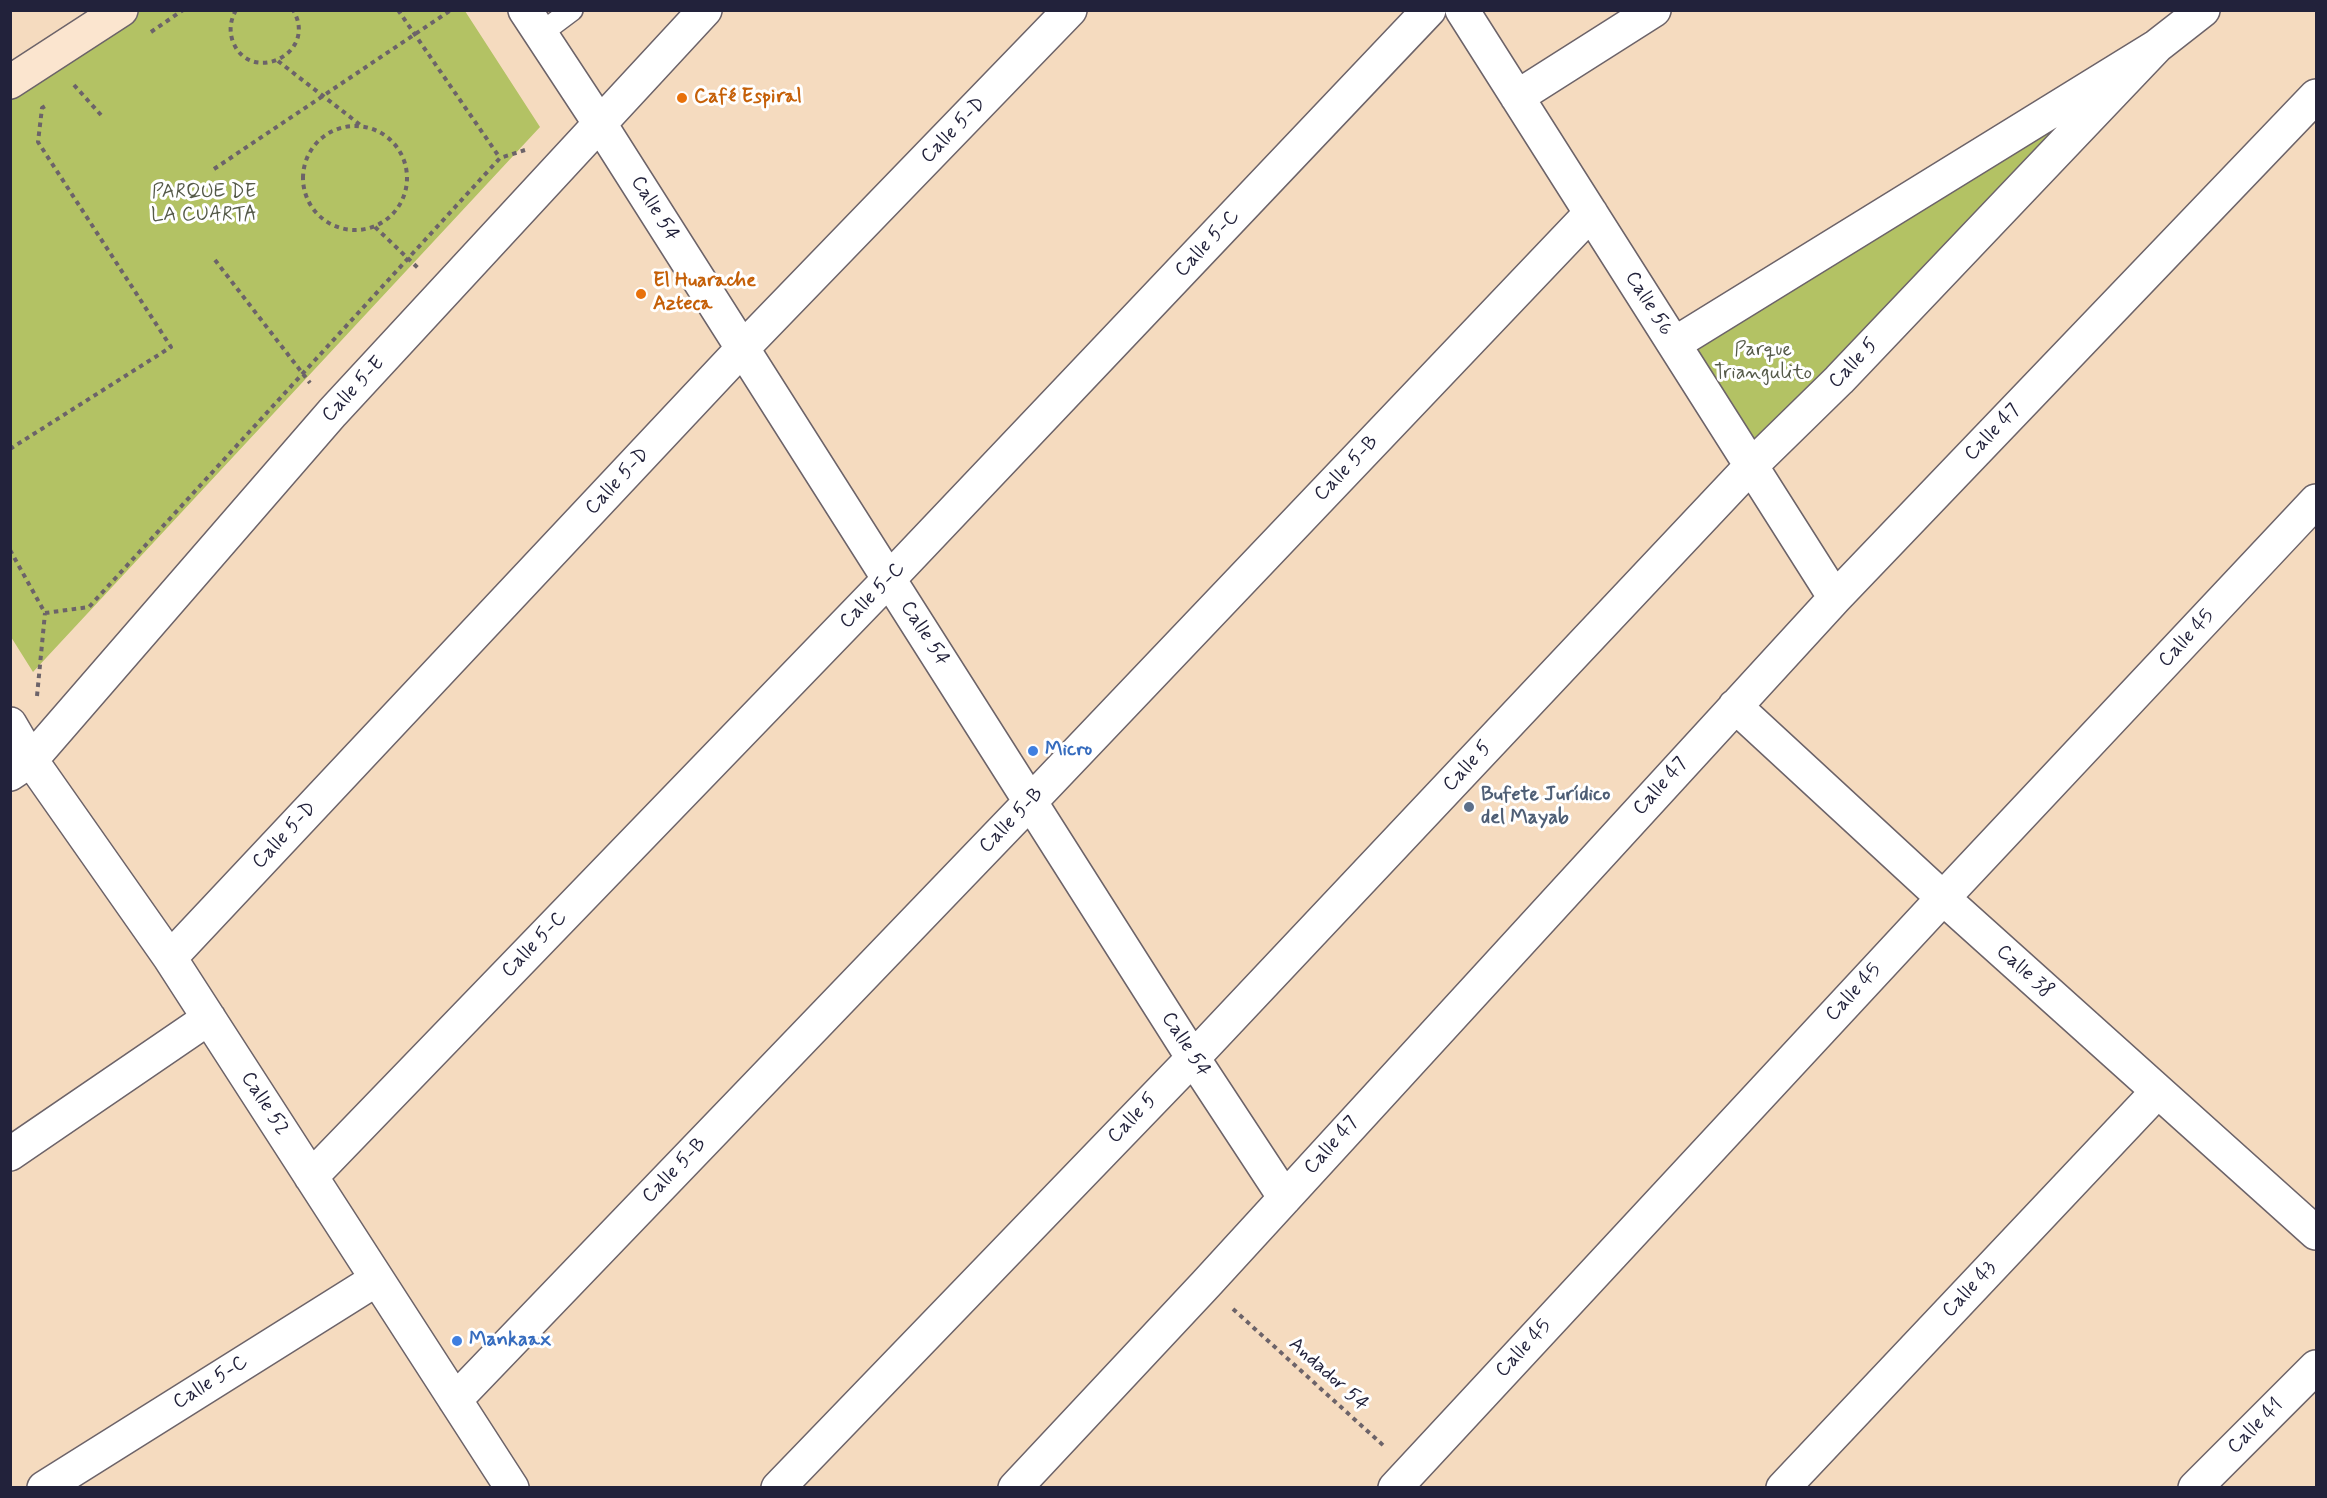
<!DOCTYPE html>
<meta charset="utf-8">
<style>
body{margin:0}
#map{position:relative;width:2327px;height:1498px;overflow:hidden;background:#f5dbbf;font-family:Mynerve,sans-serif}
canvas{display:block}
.frame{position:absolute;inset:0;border:12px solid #22223b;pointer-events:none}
</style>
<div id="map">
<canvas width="2327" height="1498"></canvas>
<div class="frame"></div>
</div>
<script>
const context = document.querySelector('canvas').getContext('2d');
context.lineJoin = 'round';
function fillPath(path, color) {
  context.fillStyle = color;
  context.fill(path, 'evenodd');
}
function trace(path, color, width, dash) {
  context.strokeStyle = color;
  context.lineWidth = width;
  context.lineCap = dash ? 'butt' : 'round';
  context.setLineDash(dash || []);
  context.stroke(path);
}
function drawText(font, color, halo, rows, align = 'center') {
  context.font = font + ' Mynerve,sans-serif';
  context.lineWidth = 6;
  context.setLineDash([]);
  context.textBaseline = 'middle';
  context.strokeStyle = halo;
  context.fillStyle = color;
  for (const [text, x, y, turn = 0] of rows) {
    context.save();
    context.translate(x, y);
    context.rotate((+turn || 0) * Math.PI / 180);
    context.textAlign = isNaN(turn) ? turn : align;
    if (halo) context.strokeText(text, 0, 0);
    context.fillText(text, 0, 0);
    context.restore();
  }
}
fillPath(new Path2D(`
 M 140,11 L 465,11 L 540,127 L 33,672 L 11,637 L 11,93 Z
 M 2075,113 L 1754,446 L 1690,348 Z`), '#b3c264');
const lane = new Path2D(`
 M 540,34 L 572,10`);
const street = new Path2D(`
 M 525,10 L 600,124 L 1193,1058 L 1285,1198
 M 1462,10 L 1835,598
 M 1517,97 L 1654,10
 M 1674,344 L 2157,46 L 2203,10
 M 1735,706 L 1943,898 L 2316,1233
 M 10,724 L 31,760 L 170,958 L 512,1488
 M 10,774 L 31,760 L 332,413 L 705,10
 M 170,958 L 742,349 L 1070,10
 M 10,1154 L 209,1018
 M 311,1177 L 889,579 L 1429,10
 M 455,1400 L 1031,801 L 1591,213
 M 44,1488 L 377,1279
 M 778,1488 L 1193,1058 L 1750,467 L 1839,380 L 2157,46
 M 1015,1488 L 1206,1284 L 1835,598 L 2316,96
 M 1395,1488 L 1943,898 L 2316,501
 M 1783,1488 L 2157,1092
 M 2195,1488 L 2316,1367`);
const secondary = new Path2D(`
 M 10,82 L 121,10`);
trace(lane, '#6c6369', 24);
trace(street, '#6c6369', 36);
trace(secondary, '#6c6369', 36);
trace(new Path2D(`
 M 236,10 C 230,21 229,31 233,42 C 251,86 319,53 293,10
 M 398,10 L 500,158
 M 151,32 L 183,10
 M 278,61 L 363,127
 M 74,85 L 101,115
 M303 178a52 52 0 1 1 104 0a52 52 0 1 1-104 0Z
 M 214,169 L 451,10
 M 375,227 L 418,268
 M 215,260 L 310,383
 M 10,449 L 171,347 L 38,142 L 42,108 L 47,105
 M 10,550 L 45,613 L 89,607 L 500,158 L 525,150
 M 37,696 L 45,613
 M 1233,1309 L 1385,1447`), '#6c6369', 4, [4.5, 4.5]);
trace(lane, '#fff', 21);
trace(street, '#fff', 33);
trace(secondary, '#fbe5cf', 33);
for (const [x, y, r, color] of [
 [682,98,6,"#e8710a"],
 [641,294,6,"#e8710a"],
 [1033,751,6,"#3f7fe0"],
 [1469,807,6,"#5c6f8a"],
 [457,1341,6,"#3f7fe0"]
]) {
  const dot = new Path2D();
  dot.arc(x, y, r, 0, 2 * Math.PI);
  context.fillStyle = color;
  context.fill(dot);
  trace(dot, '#fff', 2);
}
drawText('bold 20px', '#c56008', '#fff', [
 ["Café Espiral",694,98],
 ["El Huarache",653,282],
 ["Azteca",653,305]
], 'left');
drawText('20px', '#22223b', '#fff', [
 ["Calle 5-D",954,131,-46],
 ["Calle 54",654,209,58],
 ["Calle 5-C",1208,244,-47],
 ["Calle 56",1648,304,58],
 ["Calle 5",1854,364,-46],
 ["Calle 5-E",354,390,-47],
 ["Calle 47",1993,433,-46],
 ["Calle 5-B",1347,469,-46],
 ["Calle 5-D",618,482,-47],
 ["Calle 5-C",873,596,-46],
 ["Calle 54",924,634,57],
 ["Calle 45",2187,639,-47],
 ["Calle 5",1468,767,-47],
 ["Calle 47",1661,787,-48],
 ["Calle 5-B",1012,821,-46],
 ["Calle 5-D",285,836,-47],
 ["Calle 5-C",535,945,-46],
 ["Calle 38",2024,972,42],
 ["Calle 45",1854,993,-47],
 ["Calle 54",1185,1045,57],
 ["Calle 52",264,1104,57],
 ["Calle 5",1133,1119,-46],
 ["Calle 47",1332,1146,-48],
 ["Calle 5-B",675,1171,-46],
 ["Calle 43",1970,1290,-47],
 ["Calle 45",1524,1349,-47],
 ["Andador 54",1328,1375,42],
 ["Calle 5-C",211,1383,-32],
 ["Calle 41",2256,1427,-45]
]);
drawText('20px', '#555a49', '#fff', [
 ["PARQUE DE",204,193],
 ["LA CUARTA",204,216],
 ["Parque",1763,351],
 ["Triangulito",1763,374]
]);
drawText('bold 20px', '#366cbe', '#fff', [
 ["Micro",1045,751],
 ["Mankaax",469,1341]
], 'left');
drawText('bold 20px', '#4e5e75', '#fff', [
 ["Bufete Jurídico",1481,796],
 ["del Mayab",1481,819]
], 'left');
</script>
